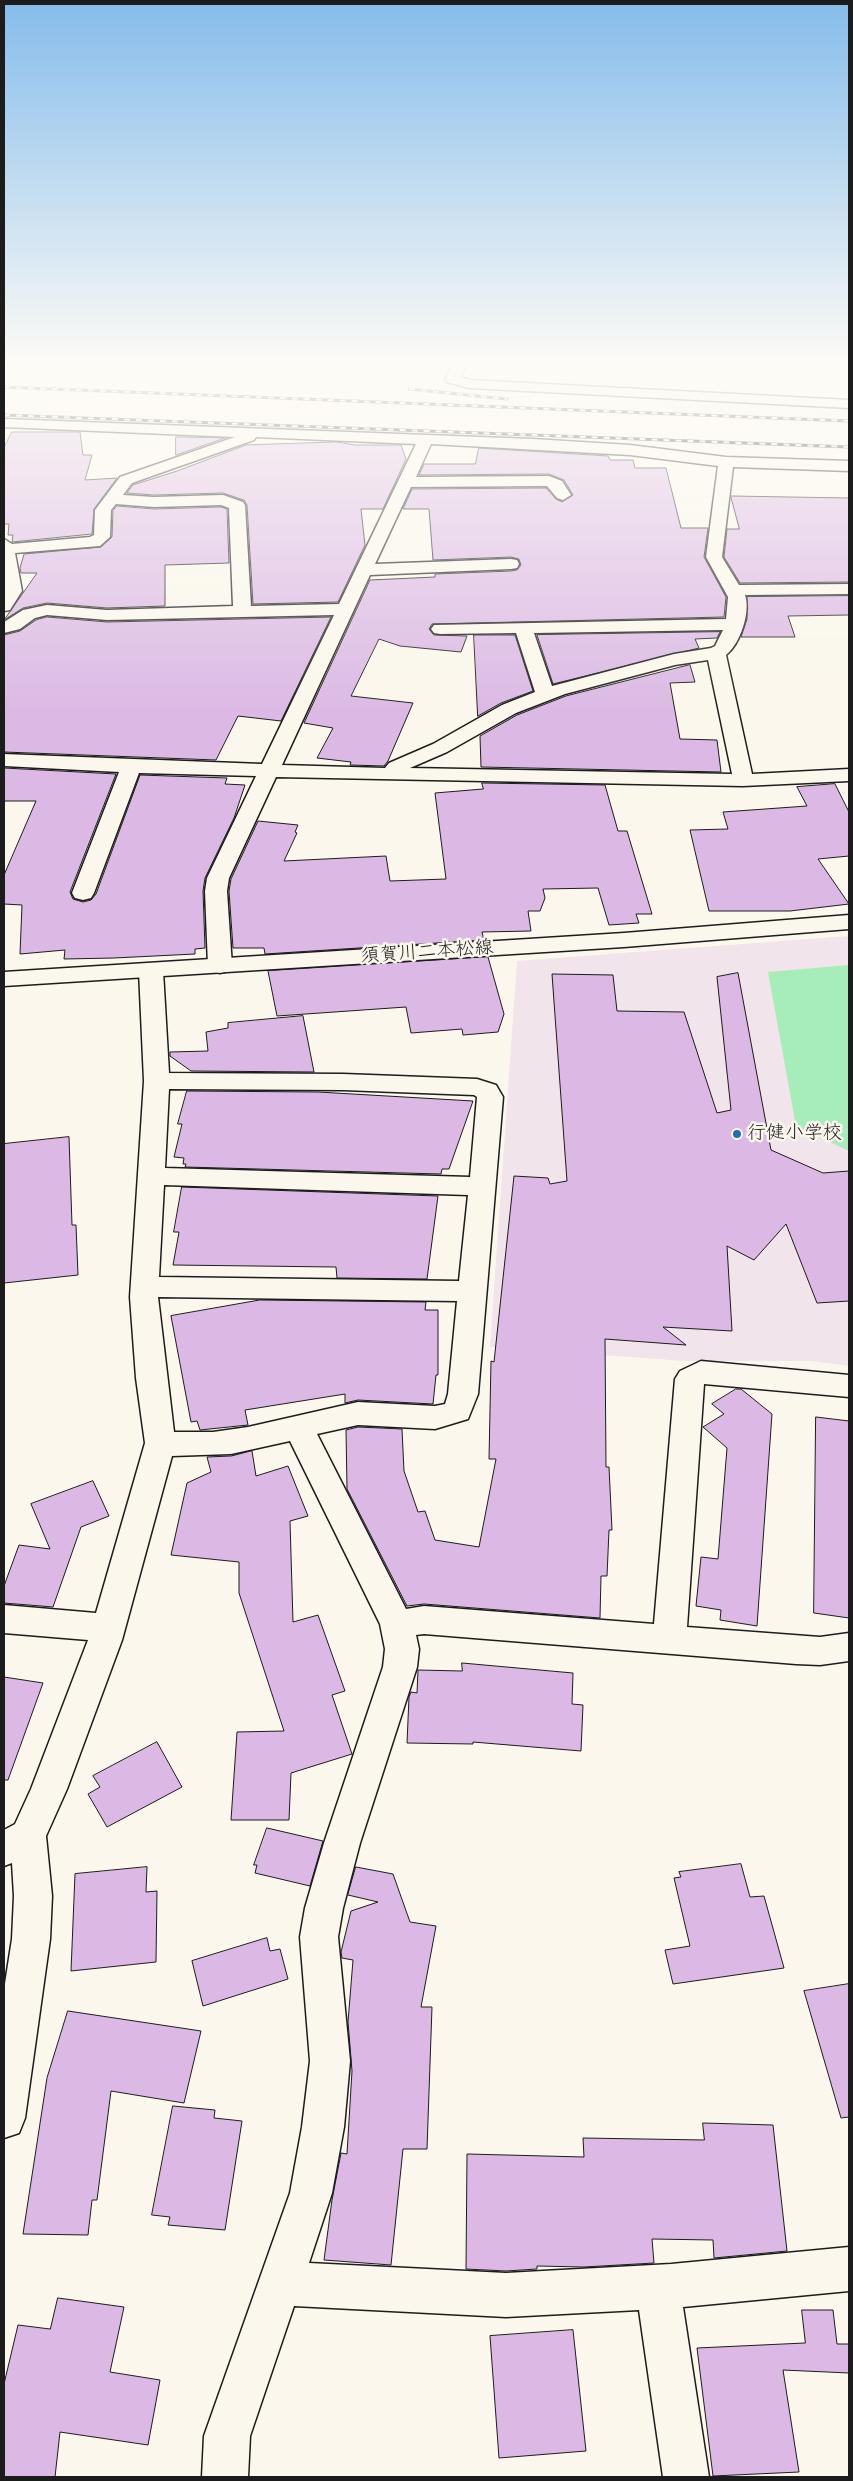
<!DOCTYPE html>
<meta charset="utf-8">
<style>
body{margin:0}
#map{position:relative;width:853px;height:2481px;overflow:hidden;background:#fbf7ec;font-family:"Architects Daughter",sans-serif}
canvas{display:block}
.frame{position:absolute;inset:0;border:5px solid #1c1c1c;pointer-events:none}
</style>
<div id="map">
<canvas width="853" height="2481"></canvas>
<div class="frame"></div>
</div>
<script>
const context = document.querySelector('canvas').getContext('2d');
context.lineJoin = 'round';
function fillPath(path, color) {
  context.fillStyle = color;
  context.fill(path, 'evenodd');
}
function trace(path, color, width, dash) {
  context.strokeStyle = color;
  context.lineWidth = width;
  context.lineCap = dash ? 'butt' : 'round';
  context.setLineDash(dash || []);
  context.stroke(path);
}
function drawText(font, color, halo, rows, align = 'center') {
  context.font = font + ' "Architects Daughter","Klee One",sans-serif';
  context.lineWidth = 5;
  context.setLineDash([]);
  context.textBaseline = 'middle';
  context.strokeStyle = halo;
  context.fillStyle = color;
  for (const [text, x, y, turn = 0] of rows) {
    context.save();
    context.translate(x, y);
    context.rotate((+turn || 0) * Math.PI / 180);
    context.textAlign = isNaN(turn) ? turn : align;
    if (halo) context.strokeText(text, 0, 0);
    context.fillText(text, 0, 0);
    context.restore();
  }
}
fillPath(new Path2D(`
 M 849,936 L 849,1366 L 811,1361 L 685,1361 L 490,1347 L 517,961 Z`), '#f1e4ea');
fillPath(new Path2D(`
 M 849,965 L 849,1151 L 796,1126 L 768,972 Z`), '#a6edba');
const building = new Path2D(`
 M 12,432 L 80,432 L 83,455 L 92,455 L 85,480 L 117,478 L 94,509 L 92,534 L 12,542 L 13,535 L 8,535 L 9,524 L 4,524 L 4,448 Z
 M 176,437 L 183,437 L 225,438 L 176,455 Z
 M 337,442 L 355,445 L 401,445 L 406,459 L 383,509 L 361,509 L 365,545 L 338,602 L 253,604 L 247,505 L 244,500 L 223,493 L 154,495 L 127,493 L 133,485 L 177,471 L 246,445 Z
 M 479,448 L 608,456 L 610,460 L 633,460 L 635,468 L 666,468 L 681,528 L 708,528 L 704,557 L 726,597 L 724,617 L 432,624 L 429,629 L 434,635 L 467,636 L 461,652 L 400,646 L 379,639 L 351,696 L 413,703 L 388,761 L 384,766 L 350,765 L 351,762 L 317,758 L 333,728 L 304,723 L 370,580 L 435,577 L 435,574 L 511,571 L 517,570 L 521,565 L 519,559 L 511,557 L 433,560 L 429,509 L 403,509 L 412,489 L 546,488 L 556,499 L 562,502 L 573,495 L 564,480 L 549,474 L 419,475 L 424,464 L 475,464 Z
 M 731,496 L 849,498 L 849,582 L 740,583 L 724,557 L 727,529 L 739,529 Z
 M 117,506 L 154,509 L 221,507 L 227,509 L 229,563 L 165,565 L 165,606 L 107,608 L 47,603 L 23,608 L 4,620 L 37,573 L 21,573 L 20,568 L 24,554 L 101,547 L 112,537 L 113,511 Z
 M 849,596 L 849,615 L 788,616 L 795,637 L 741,637 L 747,619 L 747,597 Z
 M 47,617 L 107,622 L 331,617 L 281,721 L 238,716 L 216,760 L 4,752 L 4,635 L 20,631 L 36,620 Z
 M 720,632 L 717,638 L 695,639 L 699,648 L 553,684 L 537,635 Z
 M 474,635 L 515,635 L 533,691 L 501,703 L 478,716 Z
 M 690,665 L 695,682 L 670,683 L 680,739 L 717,740 L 721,772 L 481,767 L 480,736 L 517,715 L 566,696 Z
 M 4,768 L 116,774 L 70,892 L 73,899 L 83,902 L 91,900 L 96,894 L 140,775 L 227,778 L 225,784 L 245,785 L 234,818 L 205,878 L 203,891 L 205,948 L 195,949 L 195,954 L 114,958 L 64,959 L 65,950 L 20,954 L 22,905 L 4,904 L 4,875 L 36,801 L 4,801 Z
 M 482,783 L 605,785 L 618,831 L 627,831 L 652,914 L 636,914 L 639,923 L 609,925 L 598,888 L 543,889 L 545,898 L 540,911 L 528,911 L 531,931 L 482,932 L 484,940 L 265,954 L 264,948 L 233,948 L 229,891 L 231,879 L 258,821 L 298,825 L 295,832 L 297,833 L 284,861 L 386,856 L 390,881 L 446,879 L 435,793 L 483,789 Z
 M 835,784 L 849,812 L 849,856 L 818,859 L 849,904 L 790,911 L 709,911 L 690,830 L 728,829 L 723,812 L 807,806 L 797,787 Z
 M 488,957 L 504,1014 L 498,1032 L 463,1035 L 462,1029 L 411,1033 L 406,1007 L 277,1016 L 268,971 Z
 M 738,973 L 771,1150 L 823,1173 L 849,1171 L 849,1301 L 817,1303 L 786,1224 L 754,1260 L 727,1246 L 732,1331 L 663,1327 L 686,1345 L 605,1339 L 606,1467 L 609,1467 L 612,1530 L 609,1530 L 607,1576 L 601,1576 L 600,1618 L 424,1604 L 407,1606 L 347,1489 L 346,1430 L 358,1427 L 402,1429 L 404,1471 L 418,1512 L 425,1511 L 435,1540 L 479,1547 L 496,1459 L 489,1459 L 491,1361 L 494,1362 L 514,1176 L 548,1178 L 550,1184 L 567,1181 L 552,974 L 613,975 L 617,1011 L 684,1012 L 717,1113 L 731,1110 L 717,977 Z
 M 303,1016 L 314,1072 L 191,1071 L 170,1056 L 170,1052 L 208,1051 L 206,1032 L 228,1028 L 228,1023 Z
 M 187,1091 L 318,1092 L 473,1101 L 449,1169 L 442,1169 L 441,1174 L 185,1167 L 186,1164 L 183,1164 L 184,1158 L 174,1157 L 182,1124 L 178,1124 Z
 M 69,1137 L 72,1225 L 76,1225 L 78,1275 L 4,1283 L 4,1144 Z
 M 182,1187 L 438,1196 L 427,1279 L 337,1278 L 336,1267 L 173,1265 L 179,1232 L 174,1232 Z
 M 260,1300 L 426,1302 L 425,1310 L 438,1310 L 438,1375 L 436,1375 L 433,1404 L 358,1400 L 345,1403 L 345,1394 L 245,1410 L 248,1425 L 200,1430 L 197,1421 L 191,1422 L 171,1316 Z
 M 736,1389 L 741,1389 L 772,1414 L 757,1626 L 720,1620 L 721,1610 L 696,1606 L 701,1557 L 718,1559 L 727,1448 L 703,1427 L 724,1414 L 712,1404 Z
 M 816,1417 L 849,1421 L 849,1618 L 814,1613 Z
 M 252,1451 L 256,1476 L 288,1466 L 308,1516 L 290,1521 L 293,1622 L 318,1615 L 345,1691 L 332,1695 L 352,1754 L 291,1773 L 289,1820 L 231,1820 L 237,1732 L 284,1731 L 239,1593 L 239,1562 L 171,1555 L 187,1483 L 211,1472 L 207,1457 L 231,1456 Z
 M 93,1481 L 109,1516 L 81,1527 L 53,1607 L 4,1603 L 4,1586 L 19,1545 L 50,1549 L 31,1504 Z
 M 462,1663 L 573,1673 L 572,1704 L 583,1705 L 581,1751 L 473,1742 L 473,1744 L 407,1743 L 409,1697 L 411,1692 L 417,1693 L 418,1670 L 462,1671 Z
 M 4,1677 L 43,1683 L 8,1780 L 4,1780 Z
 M 157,1742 L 182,1787 L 107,1827 L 88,1794 L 100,1787 L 93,1776 Z
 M 267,1828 L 323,1841 L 310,1886 L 255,1873 L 257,1865 L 254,1865 Z
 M 741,1864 L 750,1897 L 764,1896 L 784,1968 L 673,1984 L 665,1950 L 690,1946 L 674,1878 L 681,1877 L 679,1872 Z
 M 147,1867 L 146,1892 L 157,1891 L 156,1962 L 71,1971 L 75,1874 Z
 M 356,1867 L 393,1874 L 410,1922 L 436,1926 L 421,2007 L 432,2007 L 427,2149 L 403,2149 L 391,2265 L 324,2260 L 332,2200 L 341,2153 L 347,2154 L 352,2071 L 348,2022 L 353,1960 L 342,1958 L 341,1952 L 351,1911 L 378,1902 L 348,1895 Z
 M 267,1938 L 270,1951 L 280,1949 L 288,1979 L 203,2006 L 192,1961 Z
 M 849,1984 L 849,2117 L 841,2118 L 804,1991 Z
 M 68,2011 L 201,2031 L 184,2103 L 111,2091 L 97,2200 L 92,2200 L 88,2235 L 23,2234 L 47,2078 Z
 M 173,2106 L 215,2110 L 214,2118 L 242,2121 L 225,2230 L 168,2225 L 170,2217 L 152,2215 Z
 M 703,2123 L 773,2125 L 787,2251 L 714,2258 L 713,2240 L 652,2239 L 654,2263 L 584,2267 L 537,2266 L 537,2269 L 506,2271 L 466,2269 L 467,2154 L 584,2157 L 583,2138 L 704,2140 Z
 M 58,2298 L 124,2307 L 110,2372 L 160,2380 L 148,2445 L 60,2432 L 55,2477 L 4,2477 L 4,2384 L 18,2325 L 50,2329 Z
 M 802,2310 L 833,2310 L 837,2344 L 849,2344 L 849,2373 L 783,2370 L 799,2472 L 713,2476 L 697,2348 L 805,2343 Z
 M 573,2330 L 586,2451 L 499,2458 L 490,2336 Z`);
fillPath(building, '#dbb9e4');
trace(building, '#1c1c1c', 1);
const minor = new Path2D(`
 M 453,365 L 467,365 L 460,377 L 470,380 L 849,400 L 849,408 L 469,388 L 447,382 L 445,379 Z
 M 4,419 L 533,439 L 630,445 L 726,457 L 849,461 L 849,471 L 733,467 L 722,557 L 739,585 L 849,584 L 849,594 L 745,595 C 751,612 740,644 726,655 L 752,774 L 849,769 L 849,781 L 743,786 L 276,777 L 229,878 L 227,891 L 232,966 L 228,971 L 220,973 L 212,971 L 208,966 L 205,891 L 207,878 L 256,776 L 139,773 L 94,893 L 91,898 L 83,900 L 75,898 L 72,893 L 119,772 L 4,766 L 4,754 L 262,764 L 334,615 L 107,620 L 47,615 L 35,618 L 20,629 L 4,633 L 4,622 L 23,610 L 47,605 L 107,610 L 233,606 L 229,508 L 221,505 L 154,507 L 116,504 L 111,510 L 110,537 L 100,546 L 15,553 L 22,591 L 10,610 L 4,611 L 4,539 L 12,544 L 90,537 L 94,535 L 95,510 L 120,477 L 235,437 L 4,427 ZM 256,437 L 416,444 L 339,604 L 251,606 L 245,505 L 243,502 L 223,495 L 154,497 L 123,495 L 132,483 L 254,440 ZM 431,444 L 630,455 L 718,466 L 706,557 L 728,597 L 726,619 L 434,625 L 431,629 L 434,633 L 440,634 L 516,633 L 535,692 L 502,705 L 433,744 L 389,763 L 385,768 L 282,765 L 370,575 L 511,569 L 517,568 L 519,564 L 517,560 L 511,559 L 375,564 L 411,487 L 547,486 L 557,498 L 563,500 L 571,495 L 562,481 L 549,476 L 416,477 ZM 723,630 L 715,646 L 711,648 L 674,654 L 552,686 L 534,633 ZM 708,660 L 732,774 L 410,768 L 447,752 L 516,713 L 565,694 L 675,665 Z
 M 151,964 L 159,966 L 163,971 L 169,1073 L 343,1074 L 477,1079 L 496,1085 L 503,1097 L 478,1394 L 468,1419 L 435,1429 L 358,1425 L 317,1434 L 406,1609 L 424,1606 L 654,1624 L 675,1379 L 680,1371 L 701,1361 L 849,1375 L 849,1397 L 704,1384 L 687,1627 L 820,1637 L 849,1633 L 849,1661 L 820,1665 L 796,1664 L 424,1634 L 416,1635 L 419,1649 L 417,1667 L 360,1843 L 343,1908 L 338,1937 L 350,2061 L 344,2127 L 332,2193 L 309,2263 L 506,2273 L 671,2264 L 849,2247 L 849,2291 L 683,2307 L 709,2477 L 663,2477 L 639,2310 L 506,2317 L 294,2306 L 250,2436 L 248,2477 L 202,2477 L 204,2436 L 290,2193 L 302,2127 L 310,2061 L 300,1937 L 305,1908 L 324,1843 L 383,1667 L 385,1649 L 380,1624 L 290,1441 L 231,1454 L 172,1456 L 122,1640 L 67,1789 L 46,1836 L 52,1896 L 50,1939 L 25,2118 L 19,2133 L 4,2138 L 4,1990 L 12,1939 L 14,1896 L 12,1863 L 4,1866 L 4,1830 L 15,1824 L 31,1789 L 88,1640 L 4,1633 L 4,1605 L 96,1613 L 145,1443 L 136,1378 L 130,1297 L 144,1081 L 139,971 L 143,966 ZM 169,1089 L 343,1090 L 474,1095 L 477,1097 L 470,1177 L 165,1168 ZM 164,1185 L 468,1195 L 459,1281 L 159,1277 ZM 158,1297 L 457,1301 L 448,1394 L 445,1404 L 435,1406 L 358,1402 L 248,1427 L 213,1432 L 174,1432 Z`);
const secondary = new Path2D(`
 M 849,915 L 849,929 L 624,947 L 4,986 L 4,972 L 624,933 Z`);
trace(minor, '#1c1c1c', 3);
trace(secondary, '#1c1c1c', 3);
fillPath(minor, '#fbf7ec');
fillPath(secondary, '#fbf7ec');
const rail = new Path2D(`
 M 4,387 L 849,421
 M 409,389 L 507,399
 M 4,415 L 849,447`);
trace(rail, '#1c1c1c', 3);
trace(rail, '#fbf7ec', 2, [6]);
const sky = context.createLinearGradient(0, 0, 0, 712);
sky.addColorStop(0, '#85bceb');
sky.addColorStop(0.51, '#fdfbf6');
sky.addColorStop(1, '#fdfbf600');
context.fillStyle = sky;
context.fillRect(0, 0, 853, 712);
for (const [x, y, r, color] of [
 [737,1134,5,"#1f6fb2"]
]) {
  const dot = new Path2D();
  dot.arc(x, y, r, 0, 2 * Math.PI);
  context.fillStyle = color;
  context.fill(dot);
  trace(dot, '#fbf7ec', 2);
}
drawText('19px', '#1c1c1c', '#fbf7ec', [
 ["須賀川二本松線",427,953,-4]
]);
drawText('19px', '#1c1c1c', '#fbf7ec', [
 ["行健小学校",747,1134]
], 'left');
</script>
